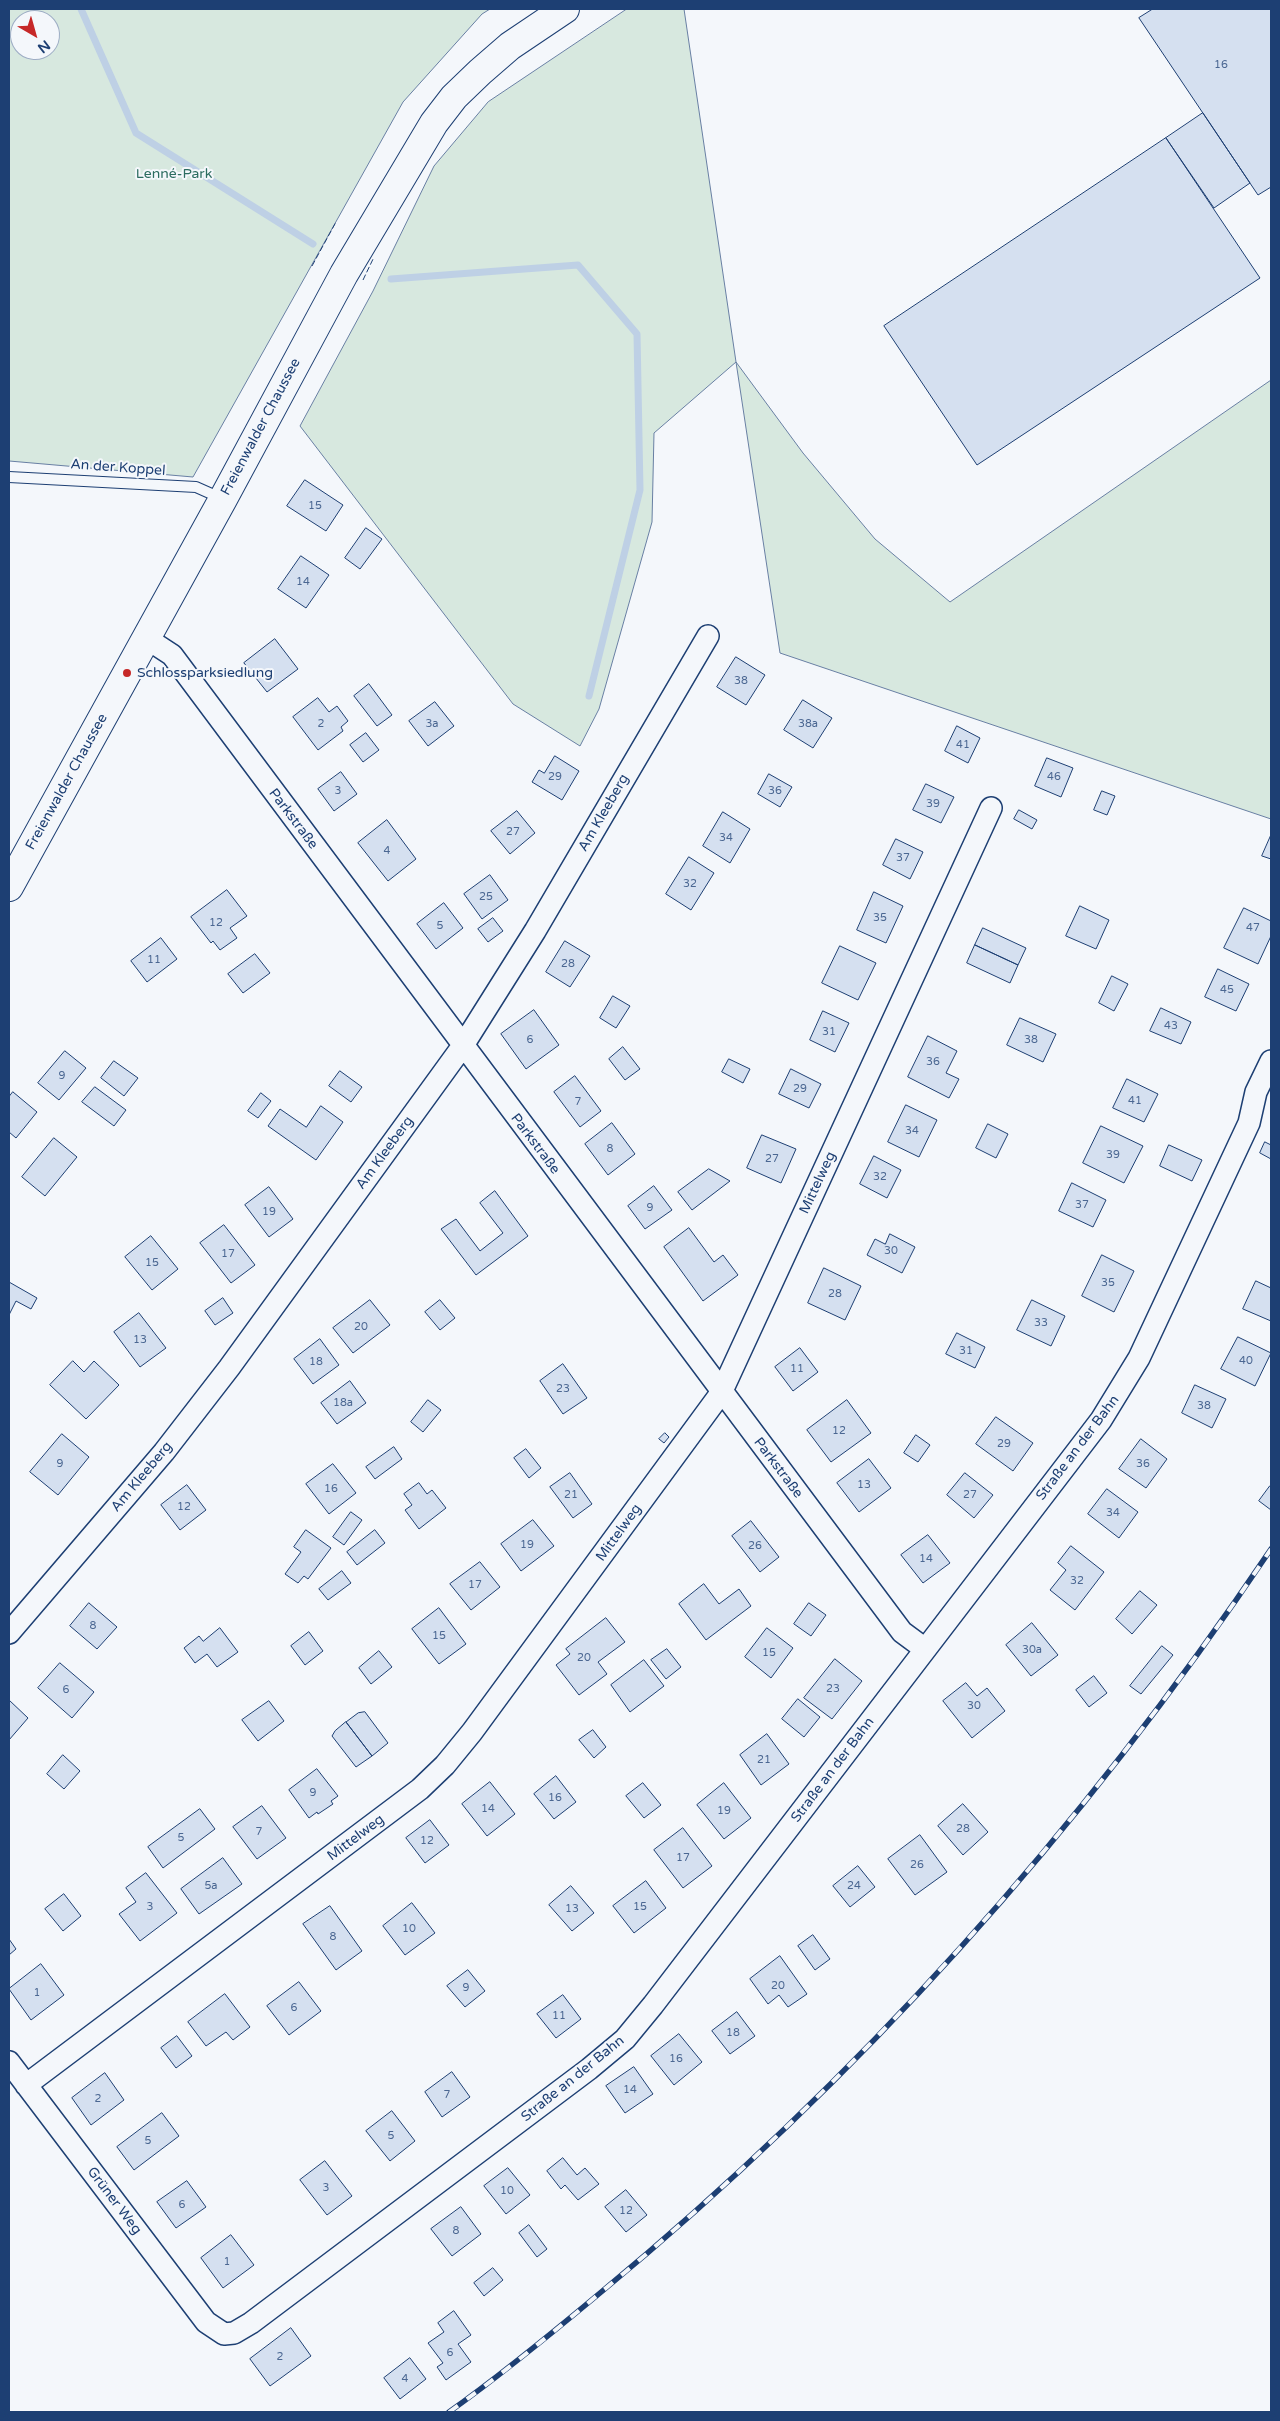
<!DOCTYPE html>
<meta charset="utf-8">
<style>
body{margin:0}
#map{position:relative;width:1280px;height:2421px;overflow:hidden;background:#f4f7fb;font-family:"Varela Round",sans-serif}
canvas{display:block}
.frame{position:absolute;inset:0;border:10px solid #1d3f73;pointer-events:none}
.north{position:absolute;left:10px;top:10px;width:50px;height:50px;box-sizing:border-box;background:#f4f7fb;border:1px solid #9eadc5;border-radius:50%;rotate:142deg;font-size:14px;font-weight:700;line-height:20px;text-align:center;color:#1d3f73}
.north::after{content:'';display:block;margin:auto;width:18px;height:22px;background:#c62828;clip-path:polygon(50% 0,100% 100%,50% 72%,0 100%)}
</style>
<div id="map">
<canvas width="1280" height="2421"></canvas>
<div class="frame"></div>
<div class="north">N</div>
</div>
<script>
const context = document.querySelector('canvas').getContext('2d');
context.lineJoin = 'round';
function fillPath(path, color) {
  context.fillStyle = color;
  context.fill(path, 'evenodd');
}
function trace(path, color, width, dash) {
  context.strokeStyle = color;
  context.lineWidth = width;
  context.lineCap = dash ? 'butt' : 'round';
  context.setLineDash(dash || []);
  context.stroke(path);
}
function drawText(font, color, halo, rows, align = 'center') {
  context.font = font + ' "Varela Round",sans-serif';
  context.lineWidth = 4;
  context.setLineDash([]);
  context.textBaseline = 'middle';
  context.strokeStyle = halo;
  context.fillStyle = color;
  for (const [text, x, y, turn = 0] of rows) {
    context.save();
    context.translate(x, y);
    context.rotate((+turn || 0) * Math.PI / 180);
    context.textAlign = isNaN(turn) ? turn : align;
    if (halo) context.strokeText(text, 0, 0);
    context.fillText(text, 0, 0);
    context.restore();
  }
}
const green = new Path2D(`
 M 9,9 L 490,9 L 482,14 L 403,102 L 193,477 L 9,461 ZM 20,20 L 50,20 L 50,50 L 20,50 Z
 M 627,9 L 684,9 L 736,362 L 803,453 L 875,539 L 950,602 L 1271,380 L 1271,819 L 780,653 L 736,362 L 654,433 L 652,522 L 599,709 L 580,746 L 513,704 L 300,426 L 373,291 L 434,166 L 488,102 Z`);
fillPath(green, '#d7e8df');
trace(green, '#687fa3', 1);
trace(new Path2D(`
 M 81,9 L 136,133 L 313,244
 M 391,279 L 578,265 L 637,334 L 640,490 L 589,696`), '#bed0e5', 7);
const building = new Path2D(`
 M 1153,9 L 1271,9 L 1271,187 L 1258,195 L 1139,18 Z
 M 1203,113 L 1250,183 L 1214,208 L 1166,138 Z
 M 1166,138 L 1260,278 L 977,465 L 884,326 Z
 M 305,480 L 343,505 L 326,531 L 287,506 Z
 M 366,528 L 382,539 L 360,569 L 345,558 Z
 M 301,556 L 329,575 L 306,608 L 278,589 Z
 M 275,639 L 298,669 L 267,692 L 244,663 Z
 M 736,657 L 765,675 L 746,705 L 717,687 Z
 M 369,684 L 392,715 L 377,726 L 354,696 Z
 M 318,698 L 329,712 L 337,706 L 348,721 L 341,727 L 343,731 L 318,750 L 293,717 Z
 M 803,700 L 832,718 L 813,748 L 784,730 Z
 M 435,702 L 454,726 L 428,746 L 409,721 Z
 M 957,726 L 980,738 L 968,763 L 945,751 Z
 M 366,733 L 379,750 L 363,762 L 350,745 Z
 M 555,756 L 579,771 L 562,800 L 532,782 L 539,770 L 544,773 Z
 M 1047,758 L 1073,768 L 1061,797 L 1035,786 Z
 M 341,772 L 357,794 L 334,811 L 318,789 Z
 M 769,774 L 792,787 L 780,807 L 758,794 Z
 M 926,784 L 954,797 L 941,823 L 913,810 Z
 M 1102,791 L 1115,796 L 1107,815 L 1094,810 Z
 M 1019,810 L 1037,820 L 1032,829 L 1014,819 Z
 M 517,811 L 535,833 L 510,854 L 491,831 Z
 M 723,812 L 750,829 L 730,863 L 703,846 Z
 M 387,820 L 416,859 L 388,881 L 358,843 Z
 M 1271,835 L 1271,859 L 1262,856 Z
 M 896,839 L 923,852 L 910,879 L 883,865 Z
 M 689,857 L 714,873 L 691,910 L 666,894 Z
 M 490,875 L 508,900 L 482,919 L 464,894 Z
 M 227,890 L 247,916 L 230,928 L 237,938 L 220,950 L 213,941 L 211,943 L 191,917 Z
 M 874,892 L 903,906 L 886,943 L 857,930 Z
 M 444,903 L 463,928 L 436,949 L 417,924 Z
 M 1080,906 L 1109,920 L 1096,949 L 1066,936 Z
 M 1244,908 L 1271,921 L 1271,936 L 1258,964 L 1224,948 Z
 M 493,918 L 503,931 L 488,942 L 478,929 Z
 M 983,928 L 1026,948 L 1018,965 L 975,945 Z
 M 161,938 L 177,959 L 147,982 L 131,961 Z
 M 565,941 L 590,956 L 570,987 L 546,972 Z
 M 975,945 L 1018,965 L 1010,983 L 967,963 Z
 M 840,946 L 876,963 L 858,1000 L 822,983 Z
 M 255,954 L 270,973 L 243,993 L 228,974 Z
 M 1218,969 L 1249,984 L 1236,1011 L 1205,997 Z
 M 1112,976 L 1128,984 L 1114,1011 L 1099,1003 Z
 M 613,996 L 630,1006 L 616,1028 L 600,1018 Z
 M 1161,1008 L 1191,1022 L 1181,1044 L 1150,1031 Z
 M 534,1010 L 559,1045 L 526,1069 L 501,1034 Z
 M 823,1011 L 849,1023 L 835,1052 L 810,1040 Z
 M 1020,1018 L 1056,1034 L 1043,1062 L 1007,1045 Z
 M 928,1036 L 957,1051 L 946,1073 L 959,1079 L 949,1098 L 908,1077 Z
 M 623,1047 L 640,1069 L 625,1080 L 609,1059 Z
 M 65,1051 L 86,1068 L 59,1100 L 38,1083 Z
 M 729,1059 L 750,1069 L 743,1083 L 722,1072 Z
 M 114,1061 L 138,1078 L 124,1096 L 101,1078 Z
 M 791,1069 L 821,1084 L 809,1108 L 779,1094 Z
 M 340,1071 L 362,1087 L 351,1102 L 329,1086 Z
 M 575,1076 L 601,1111 L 580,1127 L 554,1092 Z
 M 1127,1079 L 1158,1094 L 1144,1122 L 1113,1108 Z
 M 95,1087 L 126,1110 L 114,1126 L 82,1102 Z
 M 13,1092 L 37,1112 L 16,1138 L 9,1132 L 9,1097 Z
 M 261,1093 L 271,1101 L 258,1118 L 248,1111 Z
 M 906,1105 L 937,1120 L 919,1157 L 888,1142 Z
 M 321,1106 L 343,1122 L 316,1160 L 268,1126 L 280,1109 L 306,1127 Z
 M 612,1123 L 635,1154 L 608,1175 L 585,1144 Z
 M 988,1124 L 1008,1134 L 996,1158 L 976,1148 Z
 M 1101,1126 L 1143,1146 L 1124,1183 L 1083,1163 Z
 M 762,1135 L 796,1149 L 781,1183 L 747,1168 Z
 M 54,1138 L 77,1157 L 45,1196 L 22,1177 Z
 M 1265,1142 L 1271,1145 L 1271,1159 L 1260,1153 Z
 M 1169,1145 L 1202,1160 L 1192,1181 L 1160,1166 Z
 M 874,1156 L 901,1170 L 887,1198 L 860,1184 Z
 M 709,1169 L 730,1181 L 692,1210 L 678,1192 Z
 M 1072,1183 L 1106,1200 L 1093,1227 L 1059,1211 Z
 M 654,1186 L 672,1210 L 645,1229 L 628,1206 Z
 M 269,1187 L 293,1219 L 269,1237 L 245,1205 Z
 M 495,1191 L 528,1236 L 476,1275 L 441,1229 L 456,1219 L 480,1251 L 503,1233 L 480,1203 Z
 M 224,1225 L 255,1265 L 231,1283 L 200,1243 Z
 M 689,1228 L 714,1262 L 723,1255 L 738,1275 L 703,1301 L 664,1247 Z
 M 890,1234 L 915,1247 L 902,1273 L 867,1255 L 875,1239 L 885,1244 Z
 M 151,1236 L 178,1269 L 152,1290 L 125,1257 Z
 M 1102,1255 L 1134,1271 L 1114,1312 L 1082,1296 Z
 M 824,1268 L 861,1286 L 845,1320 L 808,1303 Z
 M 1256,1281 L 1271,1288 L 1271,1321 L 1243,1309 Z
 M 9,1282 L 37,1298 L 31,1309 L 16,1301 L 9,1315 Z
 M 223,1298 L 233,1313 L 215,1325 L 205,1311 Z
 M 370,1300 L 390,1325 L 353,1353 L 333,1328 Z
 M 440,1300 L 455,1318 L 440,1330 L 425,1312 Z
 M 1032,1300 L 1065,1316 L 1051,1346 L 1017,1330 Z
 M 139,1313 L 166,1348 L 140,1367 L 114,1332 Z
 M 957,1333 L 985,1347 L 975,1368 L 946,1354 Z
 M 1238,1337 L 1271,1353 L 1255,1386 L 1221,1369 Z
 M 320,1339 L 339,1365 L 313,1384 L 294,1359 Z
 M 800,1348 L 818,1372 L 793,1391 L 775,1367 Z
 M 73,1361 L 84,1372 L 94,1361 L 119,1385 L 86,1419 L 50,1385 Z
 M 563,1364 L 587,1398 L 563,1414 L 540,1381 Z
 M 350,1381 L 366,1403 L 337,1424 L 321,1403 Z
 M 1195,1385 L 1226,1399 L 1212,1428 L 1182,1413 Z
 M 428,1400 L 441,1410 L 423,1432 L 411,1422 Z
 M 847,1400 L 871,1433 L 831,1462 L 807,1430 Z
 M 996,1417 L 1033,1443 L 1013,1471 L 976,1444 Z
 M 665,1433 L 669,1437 L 664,1443 L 659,1439 Z
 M 62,1434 L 89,1457 L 58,1495 L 30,1472 Z
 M 916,1435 L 930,1445 L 918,1462 L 904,1453 Z
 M 1141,1439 L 1167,1459 L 1146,1488 L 1119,1469 Z
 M 394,1447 L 402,1459 L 375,1479 L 366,1467 Z
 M 526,1449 L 541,1468 L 529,1478 L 514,1458 Z
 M 869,1459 L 891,1488 L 859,1512 L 837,1483 Z
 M 333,1464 L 356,1493 L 329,1514 L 306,1484 Z
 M 570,1473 L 592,1504 L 573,1518 L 550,1487 Z
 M 965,1473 L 993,1495 L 974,1518 L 947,1495 Z
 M 419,1483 L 427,1494 L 432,1490 L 446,1508 L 419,1529 L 405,1510 L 412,1505 L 404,1494 Z
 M 187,1485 L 206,1510 L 180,1530 L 161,1505 Z
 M 1270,1486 L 1271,1486 L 1271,1510 L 1259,1501 Z
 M 1107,1489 L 1138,1512 L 1119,1538 L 1088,1514 Z
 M 351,1512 L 362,1520 L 344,1545 L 333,1537 Z
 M 533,1520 L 554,1546 L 521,1571 L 501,1544 Z
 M 751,1521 L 779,1557 L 760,1572 L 732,1536 Z
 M 306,1530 L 331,1548 L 308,1579 L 304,1576 L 298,1583 L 285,1574 L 301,1552 L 294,1547 Z
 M 375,1530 L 385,1543 L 357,1565 L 347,1552 Z
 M 928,1535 L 950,1563 L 923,1583 L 901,1555 Z
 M 1071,1546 L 1104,1572 L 1075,1610 L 1050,1590 L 1066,1570 L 1058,1563 Z
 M 480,1562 L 500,1587 L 471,1610 L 450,1584 Z
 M 342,1571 L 351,1583 L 328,1600 L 319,1589 Z
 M 704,1584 L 719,1604 L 739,1589 L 751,1606 L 706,1640 L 679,1604 Z
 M 1140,1591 L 1157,1605 L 1132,1634 L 1116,1619 Z
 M 89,1603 L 117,1627 L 97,1649 L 70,1626 Z
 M 809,1603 L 826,1615 L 811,1636 L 794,1624 Z
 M 439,1608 L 466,1644 L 439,1664 L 412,1629 Z
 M 606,1618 L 625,1642 L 598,1662 L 607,1674 L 579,1695 L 556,1665 L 570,1654 L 566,1649 Z
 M 1032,1623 L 1058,1655 L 1031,1676 L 1006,1645 Z
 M 220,1628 L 238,1652 L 217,1667 L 207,1654 L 195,1663 L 184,1648 L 199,1636 L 203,1641 Z
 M 767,1628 L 793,1648 L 771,1678 L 745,1657 Z
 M 309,1632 L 323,1651 L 305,1665 L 291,1646 Z
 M 1162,1646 L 1173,1655 L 1141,1694 L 1130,1686 Z
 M 667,1649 L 681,1667 L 666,1679 L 651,1660 Z
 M 379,1651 L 392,1667 L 371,1684 L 359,1668 Z
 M 835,1659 L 862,1681 L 832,1719 L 804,1698 Z
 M 644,1660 L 664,1686 L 630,1712 L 611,1685 Z
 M 60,1663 L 94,1692 L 72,1718 L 38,1688 Z
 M 1094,1676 L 1107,1693 L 1089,1707 L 1076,1690 Z
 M 966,1683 L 977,1696 L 987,1688 L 1005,1711 L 972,1738 L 943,1701 Z
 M 798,1699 L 820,1717 L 804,1737 L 782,1719 Z
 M 9,1700 L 28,1718 L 9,1740 Z
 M 269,1701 L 284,1721 L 258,1741 L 242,1720 Z
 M 365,1712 L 388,1743 L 372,1756 L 346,1722 L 358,1713 Z
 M 346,1722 L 372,1756 L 356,1767 L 332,1736 L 335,1731 Z
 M 593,1730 L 606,1747 L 594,1758 L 579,1740 Z
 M 767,1734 L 789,1764 L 761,1785 L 740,1755 Z
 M 63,1755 L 80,1771 L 64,1789 L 47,1774 Z
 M 317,1769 L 338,1796 L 331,1801 L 333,1804 L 318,1814 L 317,1812 L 309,1818 L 289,1790 Z
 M 556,1776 L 576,1802 L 554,1819 L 534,1794 Z
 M 490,1782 L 515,1814 L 487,1836 L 462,1804 Z
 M 643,1783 L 661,1805 L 644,1818 L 626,1796 Z
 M 724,1783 L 751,1818 L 724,1839 L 697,1805 Z
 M 963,1804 L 988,1832 L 963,1855 L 938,1826 Z
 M 262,1806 L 286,1838 L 257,1859 L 233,1827 Z
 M 200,1809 L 215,1829 L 163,1868 L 148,1847 Z
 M 430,1820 L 449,1845 L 425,1863 L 406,1838 Z
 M 683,1828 L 712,1866 L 683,1888 L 654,1850 Z
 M 920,1835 L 947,1872 L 915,1895 L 888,1859 Z
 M 223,1858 L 242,1884 L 199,1914 L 181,1889 Z
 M 858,1866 L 875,1887 L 850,1907 L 833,1886 Z
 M 146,1873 L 177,1913 L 140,1941 L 119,1914 L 136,1902 L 126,1888 Z
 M 646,1881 L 666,1908 L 634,1933 L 613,1906 Z
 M 571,1886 L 594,1913 L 572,1931 L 549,1905 Z
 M 64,1894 L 81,1916 L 63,1931 L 45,1909 Z
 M 412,1903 L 435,1933 L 405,1955 L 383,1926 Z
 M 330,1906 L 362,1951 L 336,1970 L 303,1924 Z
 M 813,1935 L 830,1959 L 815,1970 L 798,1946 Z
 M 9,1939 L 16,1949 L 9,1955 Z
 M 780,1956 L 807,1994 L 788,2007 L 779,1995 L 768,2004 L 750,1979 Z
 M 41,1964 L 64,1995 L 31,2020 L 9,1989 Z
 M 468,1970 L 485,1991 L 465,2007 L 447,1986 Z
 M 299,1982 L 321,2011 L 289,2035 L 267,2006 Z
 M 225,1994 L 250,2027 L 233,2040 L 226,2032 L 206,2046 L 188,2022 Z
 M 563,1995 L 581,2019 L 556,2038 L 537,2014 Z
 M 737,2012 L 755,2036 L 730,2054 L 712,2031 Z
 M 679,2034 L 702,2062 L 674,2085 L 651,2056 Z
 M 177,2036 L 192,2056 L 176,2068 L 161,2048 Z
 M 634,2067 L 653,2094 L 625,2113 L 606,2086 Z
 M 452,2072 L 470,2097 L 442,2117 L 425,2092 Z
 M 105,2073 L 124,2100 L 91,2125 L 72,2098 Z
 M 392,2111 L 415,2141 L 390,2161 L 366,2131 Z
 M 162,2113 L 179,2136 L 134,2170 L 117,2147 Z
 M 563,2158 L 577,2175 L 585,2168 L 599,2184 L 578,2200 L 565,2185 L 561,2189 L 547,2171 Z
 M 325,2161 L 352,2196 L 327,2215 L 300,2180 Z
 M 508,2168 L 530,2195 L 506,2214 L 484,2186 Z
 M 187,2181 L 206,2207 L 176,2228 L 157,2202 Z
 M 626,2190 L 647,2215 L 626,2232 L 605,2207 Z
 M 461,2207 L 481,2234 L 452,2256 L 431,2229 Z
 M 529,2225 L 547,2249 L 537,2257 L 519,2233 Z
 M 231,2235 L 254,2265 L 223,2288 L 201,2258 Z
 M 493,2268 L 503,2280 L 484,2296 L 474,2283 Z
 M 454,2311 L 471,2335 L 458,2344 L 471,2362 L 446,2380 L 437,2367 L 443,2363 L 428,2343 L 444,2332 L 438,2323 Z
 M 291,2328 L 311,2356 L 270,2386 L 250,2359 Z
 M 410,2358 L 426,2379 L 400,2399 L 384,2378 Z`);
fillPath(building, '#d5e0f0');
trace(building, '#1d3f73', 1);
const service = new Path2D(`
 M 9,477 L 196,487 L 223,499`);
const minor = new Path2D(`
 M 146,638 L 172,655 L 902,1632 L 925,1649
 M 9,1633 L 164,1452 L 229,1368 L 462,1047 L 535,931 L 708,636
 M 9,2062 L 206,2322 L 224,2334 L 234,2333 L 251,2323 L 589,2069 L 625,2039 L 653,2005 L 1101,1420 L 1139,1358 L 1249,1123 L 1256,1092 L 1271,1061
 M 26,2085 L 420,1789 L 445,1765 L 472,1732 L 721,1393 L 991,808`);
const primary = new Path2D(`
 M 9,887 L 223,499 L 344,274 L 434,123 L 454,97 L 480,72 L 510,46 L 565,9`);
trace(service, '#1d3f73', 12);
trace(minor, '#1d3f73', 24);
trace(primary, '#1d3f73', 30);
trace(service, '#f4f7fb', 10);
trace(minor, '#f4f7fb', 21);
trace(primary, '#f4f7fb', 28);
const rail = new Path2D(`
 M 449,2412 C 501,2375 551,2334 600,2293 C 859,2079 1084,1827 1271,1549`);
trace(rail, '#1d3f73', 5.5);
trace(rail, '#f4f7fb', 4, [11]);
trace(new Path2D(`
 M 312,266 L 336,222
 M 363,280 L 374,257`), '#1d3f73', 1, [6, 2.5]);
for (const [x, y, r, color] of [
 [127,673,5,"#c62828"]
]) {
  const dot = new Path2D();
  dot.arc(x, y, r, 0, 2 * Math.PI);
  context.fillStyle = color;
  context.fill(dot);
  trace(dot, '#f4f7fb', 2);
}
drawText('11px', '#4b6792', null, [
 ["16",1221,65],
 ["15",315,506],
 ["14",303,582],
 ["38",741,681],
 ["2",321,724],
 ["3a",432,724],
 ["38a",808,724],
 ["41",963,745],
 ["29",555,777],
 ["46",1054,777],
 ["3",338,791],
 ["36",775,791],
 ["39",933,804],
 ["27",513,832],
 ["34",726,838],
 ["4",387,851],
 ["37",903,858],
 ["32",690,884],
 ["25",486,897],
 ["35",880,918],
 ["12",216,923],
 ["5",440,926],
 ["47",1253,928],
 ["11",154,960],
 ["28",568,964],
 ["45",1227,990],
 ["43",1171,1026],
 ["31",829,1032],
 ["6",530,1040],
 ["38",1031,1040],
 ["36",933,1062],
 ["9",62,1076],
 ["29",800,1089],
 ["41",1135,1101],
 ["7",578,1102],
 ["34",912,1131],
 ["8",610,1149],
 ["39",1113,1155],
 ["27",772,1159],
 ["32",880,1177],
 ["37",1082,1205],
 ["9",650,1208],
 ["19",269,1212],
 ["30",891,1251],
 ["17",228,1254],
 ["15",152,1263],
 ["35",1108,1283],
 ["28",835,1294],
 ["33",1041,1323],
 ["20",361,1327],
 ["13",140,1340],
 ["31",966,1351],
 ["40",1246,1361],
 ["18",316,1362],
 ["11",797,1369],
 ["23",563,1389],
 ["18a",343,1403],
 ["38",1204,1406],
 ["12",839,1431],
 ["29",1004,1444],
 ["9",60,1464],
 ["36",1143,1464],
 ["13",864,1485],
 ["16",331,1489],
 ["21",571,1495],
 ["27",970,1495],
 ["12",184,1507],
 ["34",1113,1513],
 ["19",527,1545],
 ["26",755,1546],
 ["14",926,1559],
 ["32",1077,1581],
 ["17",475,1585],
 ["8",93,1626],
 ["15",439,1636],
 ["30a",1032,1650],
 ["15",769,1653],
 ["20",584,1658],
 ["23",833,1689],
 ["6",66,1690],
 ["30",974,1706],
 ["21",764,1760],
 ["9",313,1793],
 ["16",555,1798],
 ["14",488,1809],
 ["19",724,1811],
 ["28",963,1829],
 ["7",259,1832],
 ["5",181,1838],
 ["12",427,1841],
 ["17",683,1858],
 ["26",917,1865],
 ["5a",211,1886],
 ["24",854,1886],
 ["3",150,1907],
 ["15",640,1907],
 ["13",572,1909],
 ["10",409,1929],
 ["8",333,1937],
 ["20",778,1986],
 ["9",466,1988],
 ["1",37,1993],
 ["6",294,2008],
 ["11",559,2016],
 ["18",733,2033],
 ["16",676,2059],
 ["14",630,2090],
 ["7",447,2095],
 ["2",98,2099],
 ["5",391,2136],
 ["5",148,2141],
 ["3",326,2188],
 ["10",507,2191],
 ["6",182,2205],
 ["12",626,2211],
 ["8",456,2231],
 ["1",227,2262],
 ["6",450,2353],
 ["2",280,2357],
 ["4",405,2379]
]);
drawText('14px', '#2c6c60', '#f4f7fb', [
 ["Lenné-Park",174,174]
]);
drawText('14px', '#1d3f73', '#f4f7fb', [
 ["Freienwalder Chaussee",261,427,-62],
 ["An der Koppel",118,468,4],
 ["Freienwalder Chaussee",67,782,-61],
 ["Am Kleeberg",604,813,-60],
 ["Parkstraße",293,819,53],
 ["Parkstraße",535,1144,53],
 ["Am Kleeberg",385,1153,-54],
 ["Mittelweg",818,1183,-65],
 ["Straße an der Bahn",1078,1448,-53],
 ["Parkstraße",778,1468,53],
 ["Am Kleeberg",142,1477,-50],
 ["Mittelweg",619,1533,-54],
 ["Straße an der Bahn",833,1770,-53],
 ["Mittelweg",356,1838,-37],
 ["Straße an der Bahn",573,2079,-39],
 ["Grüner Weg",114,2201,53]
]);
drawText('14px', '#1d3f73', '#f4f7fb', [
 ["Schlossparksiedlung",137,673]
], 'left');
</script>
